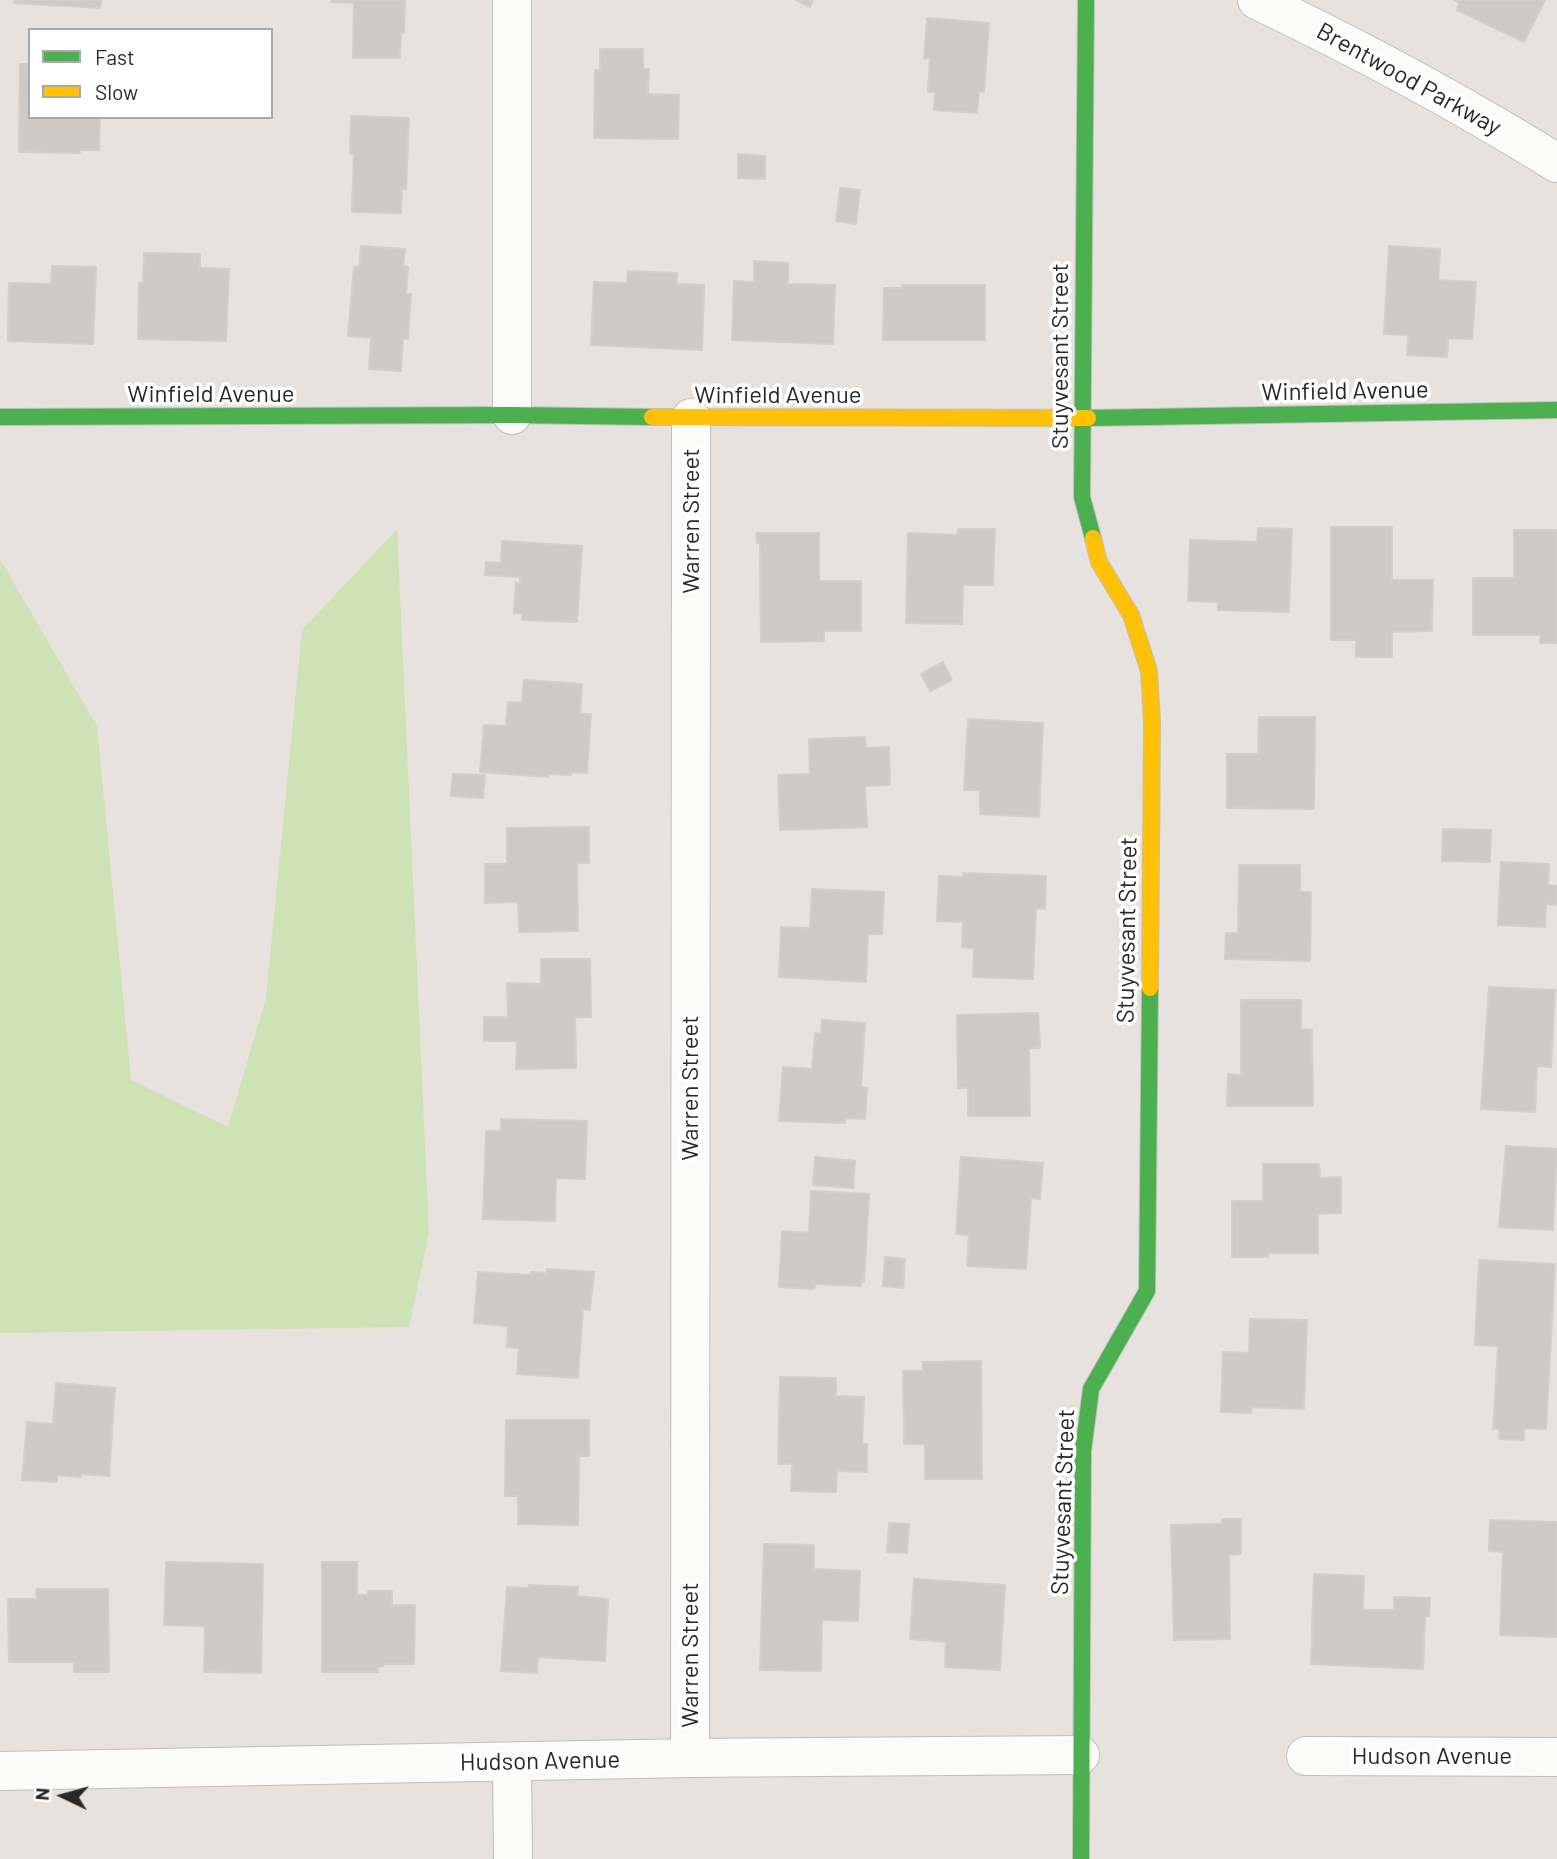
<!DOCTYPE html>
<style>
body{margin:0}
#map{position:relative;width:1557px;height:1859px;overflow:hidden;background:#e7e2dd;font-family:Barlow,sans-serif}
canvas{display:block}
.legend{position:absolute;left:28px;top:28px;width:245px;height:91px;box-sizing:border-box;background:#fff;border:2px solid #a9a9a9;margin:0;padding:9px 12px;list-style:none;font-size:21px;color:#282828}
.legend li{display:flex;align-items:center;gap:14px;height:35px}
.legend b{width:35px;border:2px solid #a9a9a9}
.north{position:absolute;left:28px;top:1761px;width:70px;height:70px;-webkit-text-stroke:5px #fff;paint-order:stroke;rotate:275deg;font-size:19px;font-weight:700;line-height:28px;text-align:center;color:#282828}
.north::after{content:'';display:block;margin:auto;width:24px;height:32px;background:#282828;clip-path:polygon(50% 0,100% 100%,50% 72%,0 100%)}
</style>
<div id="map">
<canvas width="1557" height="1859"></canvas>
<ul class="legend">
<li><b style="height:9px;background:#4caf50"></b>Fast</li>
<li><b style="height:9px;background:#ffc107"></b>Slow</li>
</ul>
<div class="north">N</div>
</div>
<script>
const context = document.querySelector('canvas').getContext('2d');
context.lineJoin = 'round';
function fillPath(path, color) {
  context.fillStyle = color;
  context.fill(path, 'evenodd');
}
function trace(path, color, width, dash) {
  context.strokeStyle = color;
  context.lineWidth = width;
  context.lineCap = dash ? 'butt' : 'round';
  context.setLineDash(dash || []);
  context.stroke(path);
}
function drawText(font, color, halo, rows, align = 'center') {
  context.font = font + ' Barlow,sans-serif';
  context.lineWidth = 7;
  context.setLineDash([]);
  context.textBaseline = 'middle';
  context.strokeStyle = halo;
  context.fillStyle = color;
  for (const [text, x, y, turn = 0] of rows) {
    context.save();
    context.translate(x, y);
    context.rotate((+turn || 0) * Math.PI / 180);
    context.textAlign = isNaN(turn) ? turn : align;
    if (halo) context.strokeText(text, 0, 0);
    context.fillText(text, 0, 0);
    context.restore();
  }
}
fillPath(new Path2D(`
 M 397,529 L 429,1233 L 409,1327 L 0,1333 L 0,559 L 97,726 L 131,1080 L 228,1127 L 266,998 L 302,630 Z`), '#cee3b5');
const building = new Path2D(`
 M 14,0 L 101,0 L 100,8 L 14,3 Z
 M 332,0 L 405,0 L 404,33 L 401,33 L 400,58 L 353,58 L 354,3 L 331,2 Z
 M 796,0 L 813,0 L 810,7 Z
 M 1454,0 L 1545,0 L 1524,42 L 1457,10 L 1459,3 Z
 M 927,18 L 989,23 L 984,92 L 979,91 L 977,113 L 934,110 L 935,92 L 928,92 L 930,58 L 924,59 Z
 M 600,49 L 643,49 L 643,69 L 649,69 L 648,94 L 679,95 L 678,139 L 594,138 L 595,70 L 600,70 Z
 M 20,64 L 30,64 L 30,117 L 100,117 L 99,150 L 80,150 L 80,153 L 19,152 Z
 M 351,116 L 409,118 L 406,189 L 402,189 L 401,213 L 352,212 L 354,154 L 350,154 Z
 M 738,154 L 765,156 L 765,179 L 738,178 Z
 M 840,188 L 860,190 L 856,224 L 836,221 Z
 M 361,246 L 405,249 L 403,266 L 408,267 L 406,294 L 411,294 L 408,339 L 403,338 L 401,371 L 369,369 L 371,338 L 348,336 L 354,267 L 359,267 Z
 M 1389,246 L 1440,249 L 1438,280 L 1476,282 L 1472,339 L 1448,338 L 1447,357 L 1407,355 L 1408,335 L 1384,334 Z
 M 144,253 L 200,254 L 200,268 L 229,269 L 226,341 L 138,339 L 139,283 L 143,283 Z
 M 754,261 L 788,263 L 788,284 L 835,285 L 833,344 L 732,340 L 734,281 L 754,282 Z
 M 52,266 L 96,267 L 93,344 L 8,341 L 9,283 L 51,284 Z
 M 628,271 L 677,273 L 677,284 L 704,285 L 702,350 L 591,345 L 594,282 L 627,283 Z
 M 902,285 L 985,285 L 985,340 L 883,340 L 884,288 L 902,288 Z
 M 1331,527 L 1392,527 L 1392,580 L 1433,580 L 1432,631 L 1392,632 L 1392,657 L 1356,657 L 1356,640 L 1331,640 Z
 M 1258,528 L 1292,529 L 1289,612 L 1218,610 L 1218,602 L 1188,601 L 1190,540 L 1257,542 Z
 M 958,529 L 995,529 L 993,585 L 963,585 L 962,624 L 906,623 L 908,533 L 957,535 Z
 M 1514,530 L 1557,530 L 1557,643 L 1540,643 L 1540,635 L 1473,635 L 1473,578 L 1514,578 Z
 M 756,533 L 819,533 L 819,581 L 861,581 L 861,631 L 824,631 L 824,641 L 761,642 L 760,543 L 757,543 Z
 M 502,541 L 582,546 L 577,622 L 522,620 L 523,613 L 514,613 L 516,583 L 520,583 L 520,577 L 485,575 L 486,562 L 501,563 Z
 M 943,662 L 952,680 L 930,691 L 921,674 Z
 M 524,680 L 582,684 L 580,714 L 591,714 L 587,773 L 570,772 L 571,775 L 548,774 L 548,777 L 480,772 L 484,725 L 506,726 L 508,702 L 522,703 Z
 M 1259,717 L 1315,717 L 1314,809 L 1227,808 L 1227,754 L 1258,754 Z
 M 968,719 L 1043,723 L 1039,817 L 980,814 L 980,790 L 964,790 Z
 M 865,737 L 866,748 L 889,747 L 890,785 L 865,786 L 867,827 L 780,830 L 778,775 L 810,774 L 809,739 Z
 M 453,774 L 485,775 L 483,798 L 451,796 Z
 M 589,827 L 589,863 L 577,863 L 578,931 L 519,932 L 518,902 L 485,903 L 485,864 L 507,864 L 507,828 Z
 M 1443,829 L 1491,830 L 1490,862 L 1442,861 Z
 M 1501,862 L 1549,864 L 1548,885 L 1557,886 L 1556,905 L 1546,904 L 1545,927 L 1498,925 Z
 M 1239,865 L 1300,865 L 1300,892 L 1311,892 L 1310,961 L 1225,959 L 1226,933 L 1238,933 Z
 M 963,873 L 1046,876 L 1045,909 L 1036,908 L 1033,979 L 973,977 L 974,948 L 962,947 L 963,922 L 937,921 L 939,876 L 963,877 Z
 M 812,889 L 884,892 L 882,934 L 868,934 L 866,982 L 779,977 L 781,927 L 810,928 Z
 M 541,959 L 590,959 L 591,1017 L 575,1017 L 576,1068 L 516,1069 L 517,1041 L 484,1041 L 484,1017 L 508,1017 L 507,983 L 541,984 Z
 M 1489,987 L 1555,990 L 1551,1067 L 1537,1066 L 1535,1112 L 1481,1109 Z
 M 1241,1000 L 1301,1000 L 1301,1029 L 1312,1030 L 1313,1106 L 1227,1106 L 1228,1074 L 1241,1075 Z
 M 1038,1013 L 1040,1048 L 1029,1048 L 1030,1116 L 968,1116 L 968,1088 L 958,1088 L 957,1015 Z
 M 822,1020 L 865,1023 L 861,1087 L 867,1088 L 865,1119 L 845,1118 L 845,1123 L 779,1121 L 783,1067 L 812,1069 L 815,1033 L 821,1034 Z
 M 501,1119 L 587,1121 L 585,1179 L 556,1178 L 555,1221 L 483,1219 L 486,1131 L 501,1131 Z
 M 1506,1146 L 1557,1149 L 1553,1230 L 1499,1227 Z
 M 815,1157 L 855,1161 L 853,1188 L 813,1185 Z
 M 961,1157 L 1043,1163 L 1040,1199 L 1031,1198 L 1026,1269 L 967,1266 L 969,1235 L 956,1234 Z
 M 1263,1164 L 1319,1164 L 1320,1178 L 1341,1177 L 1341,1213 L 1318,1214 L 1318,1253 L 1268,1253 L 1268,1257 L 1232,1257 L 1232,1201 L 1263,1201 Z
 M 811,1191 L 869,1194 L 864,1282 L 861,1281 L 861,1286 L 815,1284 L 814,1289 L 779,1287 L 782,1231 L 809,1233 Z
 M 885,1257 L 905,1259 L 903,1288 L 883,1286 Z
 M 1479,1260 L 1555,1264 L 1546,1429 L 1524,1428 L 1524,1440 L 1499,1439 L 1500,1429 L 1493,1429 L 1498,1346 L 1475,1345 Z
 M 547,1269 L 594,1272 L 590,1310 L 583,1309 L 578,1378 L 517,1374 L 519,1348 L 507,1347 L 508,1326 L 474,1323 L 478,1272 L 531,1275 L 531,1272 L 547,1273 Z
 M 1250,1319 L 1307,1320 L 1304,1409 L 1251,1407 L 1251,1413 L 1221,1412 L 1223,1352 L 1249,1353 Z
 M 981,1361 L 982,1479 L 925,1479 L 925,1444 L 904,1444 L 903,1371 L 923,1371 L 923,1362 Z
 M 780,1377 L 836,1378 L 836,1396 L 864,1397 L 862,1444 L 867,1444 L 867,1472 L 837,1471 L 836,1492 L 791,1491 L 792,1464 L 778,1464 Z
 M 56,1383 L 115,1388 L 109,1476 L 81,1474 L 81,1477 L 57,1475 L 57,1482 L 22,1480 L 27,1422 L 53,1424 Z
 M 506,1420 L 589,1420 L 589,1456 L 579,1456 L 578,1525 L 518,1524 L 518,1496 L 505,1496 Z
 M 1222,1519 L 1241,1519 L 1241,1554 L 1229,1555 L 1230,1639 L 1174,1640 L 1171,1525 L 1222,1524 Z
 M 1490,1520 L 1557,1522 L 1556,1637 L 1500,1635 L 1503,1552 L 1489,1551 Z
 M 889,1523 L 909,1524 L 907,1553 L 887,1552 Z
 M 764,1544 L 814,1545 L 814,1569 L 860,1571 L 858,1621 L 822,1620 L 821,1671 L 760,1670 Z
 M 166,1562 L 263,1564 L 261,1673 L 204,1672 L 205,1626 L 164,1625 Z
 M 322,1562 L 357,1562 L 357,1595 L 368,1595 L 368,1591 L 392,1591 L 392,1605 L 415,1605 L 414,1664 L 383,1664 L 383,1666 L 377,1667 L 378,1672 L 322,1672 Z
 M 1314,1574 L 1364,1576 L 1363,1610 L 1394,1610 L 1394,1597 L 1430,1598 L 1429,1616 L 1425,1616 L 1423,1669 L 1311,1664 Z
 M 914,1579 L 1005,1585 L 1000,1670 L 945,1667 L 946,1642 L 910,1639 Z
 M 529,1585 L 578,1587 L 577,1596 L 608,1599 L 605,1661 L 538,1657 L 537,1673 L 501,1671 L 507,1587 L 529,1588 Z
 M 36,1589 L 108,1589 L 109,1672 L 74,1672 L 74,1662 L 9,1662 L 8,1599 L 37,1599 Z`);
fillPath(building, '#cdcac6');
trace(building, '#d2cec9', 2);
const street = new Path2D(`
 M 1257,0 C 1360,49 1460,103 1557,163
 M 512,415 L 512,0
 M 1306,1756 L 1557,1757
 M 690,1758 L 691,418
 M 512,1762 L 513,1859
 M 0,1771 L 690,1758 L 1080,1755`);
const fast = new Path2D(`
 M 1086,0 L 1082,497 L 1093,538
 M 0,417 L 512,415 L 652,417
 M 1088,418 L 1557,410
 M 1081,1859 L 1083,1451 L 1091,1389 L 1147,1291 L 1150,988`);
const slow = new Path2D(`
 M 652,417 L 1088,418
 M 1093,538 L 1099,562 L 1131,615 L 1149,671 L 1152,721 L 1150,988`);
trace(street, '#c0bfbf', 40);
trace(fast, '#c0bfbf', 18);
trace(slow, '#c0bfbf', 18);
trace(street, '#fbfbfa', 38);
trace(fast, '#4caf50', 16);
trace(slow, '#ffc107', 16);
drawText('24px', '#282828', '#fff', [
 ["Brentwood Parkway",1409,79,29],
 ["Stuyvesant Street",1060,356,-90],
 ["Winfield Avenue",1345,391,-1],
 ["Winfield Avenue",211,394],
 ["Winfield Avenue",778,395],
 ["Warren Street",691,521,-90],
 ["Stuyvesant Street",1127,930,-89],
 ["Warren Street",690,1088,-90],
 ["Stuyvesant Street",1063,1502,-88],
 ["Warren Street",690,1655,-90],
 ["Hudson Avenue",1432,1756],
 ["Hudson Avenue",540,1761,-1]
]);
</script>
